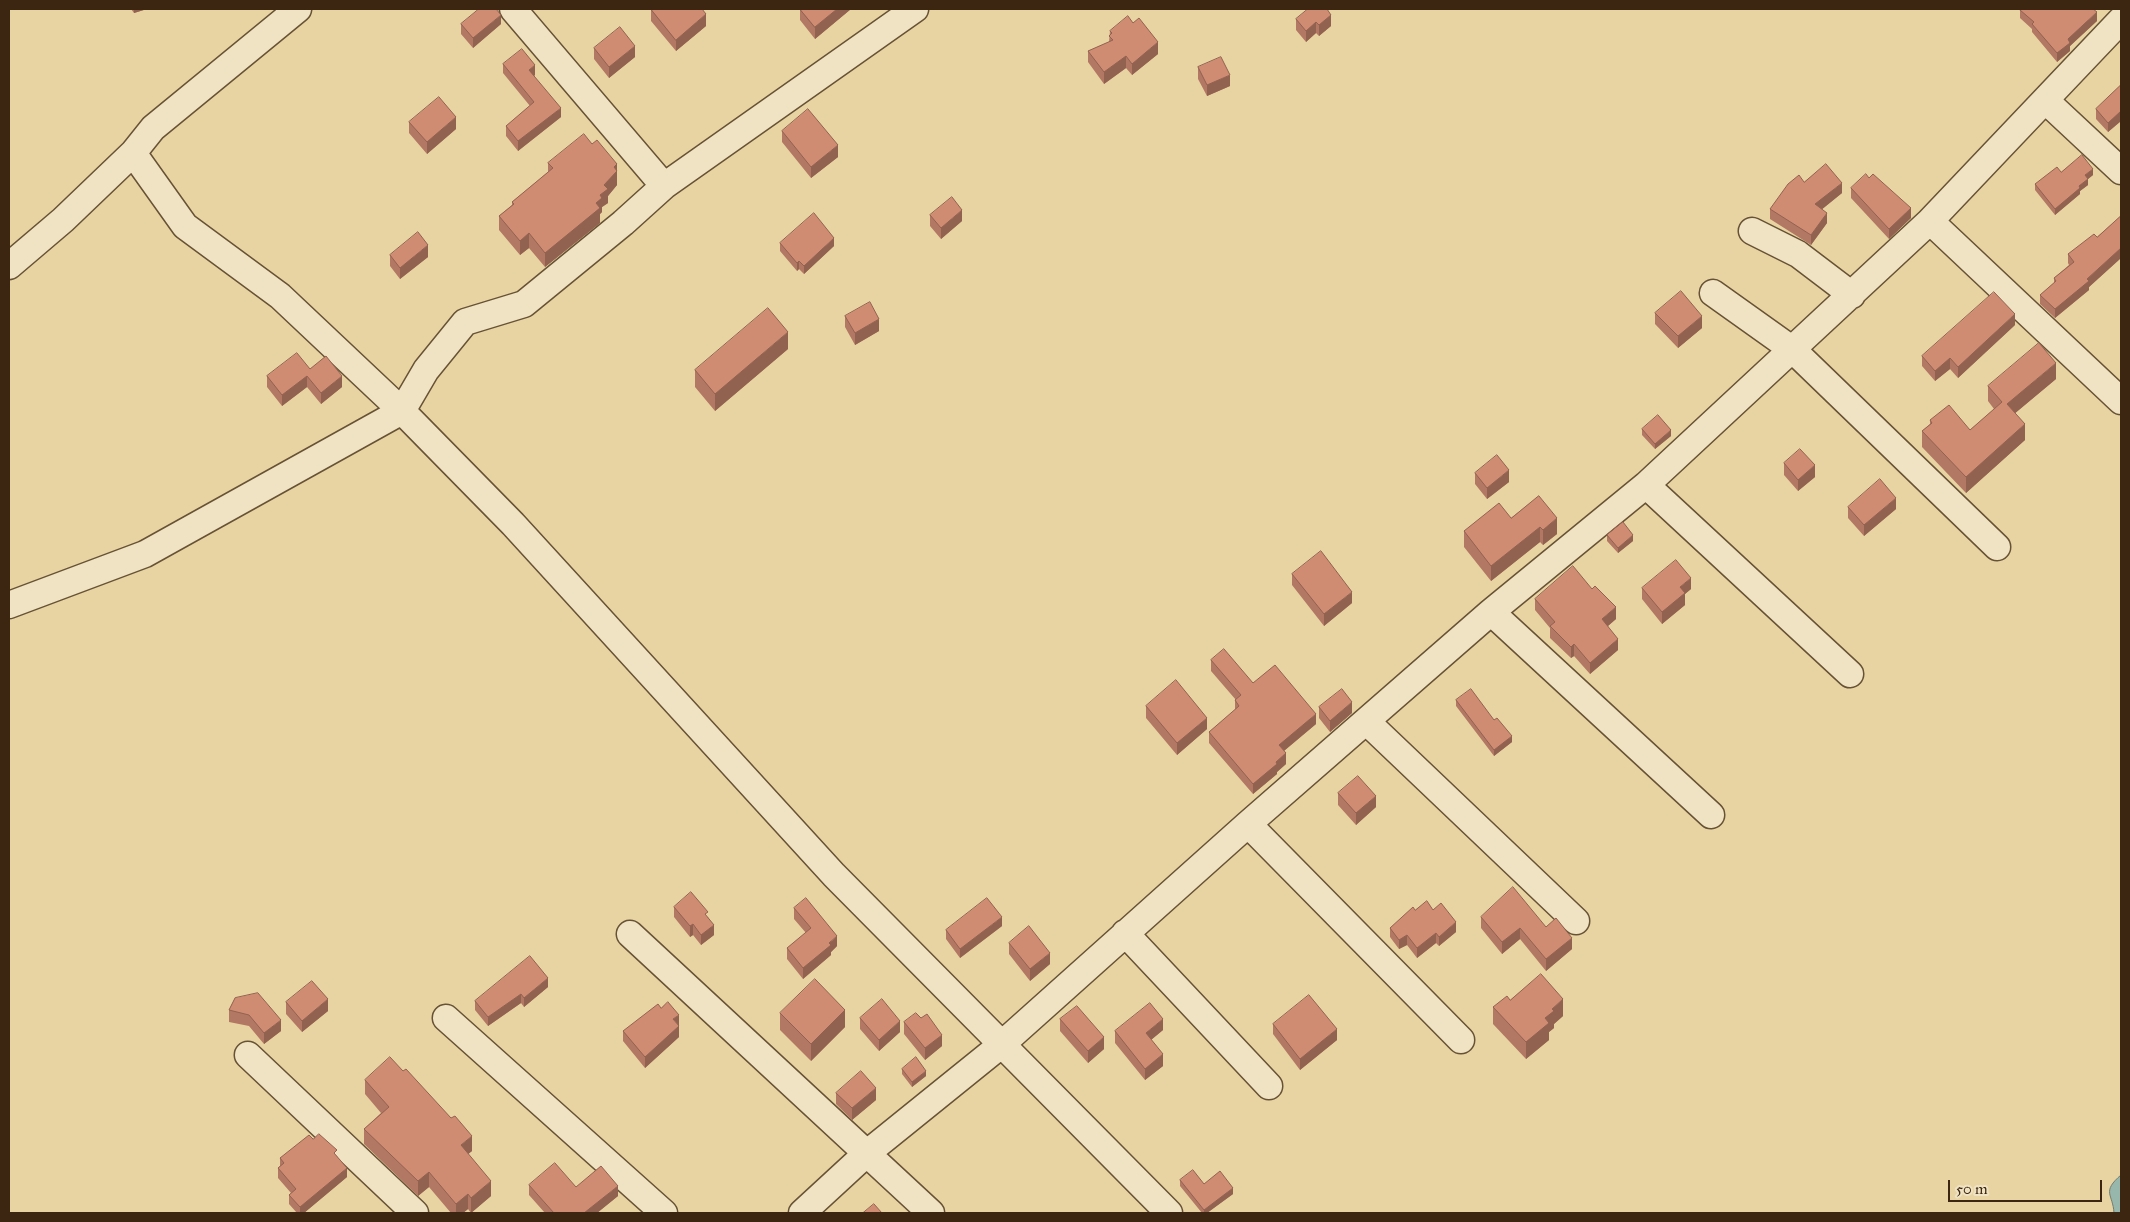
<!DOCTYPE html>
<style>
body{margin:0}
#map{position:relative;width:2130px;height:1222px;overflow:hidden;background:#e8d4a2;font-family:"IM FELL Great Primer",serif}
canvas{display:block}
.frame{position:absolute;inset:0;border:10px solid #3c2611;pointer-events:none}
.scale{position:absolute;left:1948px;top:1180px;width:154px;height:22px;box-sizing:border-box;border:2px solid #3c2611;border-top:0;padding-left:6px;font-size:15px;line-height:18px;white-space:nowrap;color:#3c2611;-webkit-text-stroke:4px #f0e3c3;paint-order:stroke}
</style>
<div id="map">
<canvas width="2130" height="1222"></canvas>
<div class="frame"></div>
<div class="scale">50 m</div>
</div>
<script>
const context = document.querySelector('canvas').getContext('2d');
context.lineJoin = 'round';
function fillPath(path, color) {
  context.fillStyle = color;
  context.fill(path, 'evenodd');
}
function trace(path, color, width, dash) {
  context.strokeStyle = color;
  context.lineWidth = width;
  context.lineCap = dash ? 'butt' : 'round';
  context.setLineDash(dash || []);
  context.stroke(path);
}
const water = new Path2D(`
 M 2121,1175 L 2121,1213 L 2114,1213 C 2113,1194 2101,1192 2121,1175 Z`);
fillPath(water, '#98b7ac');
trace(water, '#737d6e', 1);
const minor = new Path2D(`
 M 513,9 L 664,186
 M 2045,100 L 2121,171
 M 133,153 L 185,226 L 280,296 L 402,411 L 513,524 L 834,875 L 1169,1213
 M 1930,221 L 2121,401
 M 1752,231 L 1798,254 L 1852,295
 M 9,266 L 63,220 L 133,153 L 153,128 L 298,9
 M 1713,293 L 1793,350 L 1997,547
 M 1646,485 L 1850,674
 M 9,605 L 145,554 L 402,411 L 426,370 L 465,322 L 524,304 L 623,223 L 664,186 L 915,9
 M 1491,612 L 1711,815
 M 1367,722 L 1576,921
 M 1248,824 L 1461,1040
 M 1125,933 L 1269,1086
 M 630,934 L 931,1213
 M 446,1018 L 664,1213
 M 248,1055 L 415,1213
 M 802,1213 L 866,1154 L 1001,1045 L 1248,824 L 1491,612 L 1646,485 L 1930,221 L 2121,20`);
trace(minor, '#675235', 29);
trace(minor, '#f0e3c3', 26);
fillPath(new Path2D(`
 M 131,9 L 147,9 L 134,13 Z
 M 651,9 L 706,26 L 676,51 L 651,21 Z
 M 800,9 L 851,9 L 815,39 L 800,20 Z
 M 2020,10 L 2097,21 L 2070,46 L 2070,51 L 2057,62 L 2032,32 L 2032,29 L 2020,18 Z
 M 1331,15 L 1331,26 L 1319,36 L 1316,33 L 1306,42 L 1296,30 L 1296,19 Z
 M 461,24 L 501,24 L 473,48 L 461,34 Z
 M 1110,31 L 1158,54 L 1132,75 L 1126,68 L 1104,84 L 1088,62 L 1088,51 L 1109,42 Z
 M 594,48 L 635,57 L 609,78 L 594,59 Z
 M 2121,56 L 2121,69 L 2120,67 L 2120,58 Z
 M 503,64 L 535,75 L 534,76 L 561,117 L 518,151 L 506,136 L 506,126 L 530,106 L 503,73 Z
 M 1198,67 L 1230,86 L 1207,96 L 1198,79 Z
 M 2121,85 L 2121,122 L 2121,121 L 2108,132 L 2096,119 L 2096,109 Z
 M 409,122 L 456,129 L 427,154 L 409,133 Z
 M 782,131 L 838,157 L 811,178 L 782,142 Z
 M 592,144 L 617,164 L 617,185 L 608,196 L 608,203 L 602,207 L 602,212 L 600,214 L 600,223 L 545,267 L 529,248 L 520,255 L 499,230 L 499,216 L 512,205 L 512,202 L 548,172 L 548,163 Z
 M 2061,172 L 2093,175 L 2088,179 L 2088,185 L 2080,191 L 2080,194 L 2055,215 L 2035,190 L 2035,184 Z
 M 1869,178 L 1911,218 L 1889,239 L 1851,198 L 1851,188 Z
 M 1804,182 L 1842,193 L 1822,209 L 1827,223 L 1811,245 L 1770,219 L 1770,209 Z
 M 930,215 L 962,221 L 941,239 L 930,226 Z
 M 2121,216 L 2121,258 L 2089,287 L 2089,290 L 2055,318 L 2040,304 L 2040,295 L 2054,283 L 2054,278 L 2069,265 L 2068,263 L 2068,254 L 2097,237 Z
 M 780,243 L 834,246 L 804,274 L 799,269 L 797,271 L 780,251 Z
 M 390,255 L 428,257 L 400,279 L 390,266 Z
 M 1655,313 L 1702,328 L 1678,348 L 1655,324 Z
 M 845,316 L 879,331 L 855,345 L 845,327 Z
 M 2015,325 L 1958,378 L 1950,369 L 1935,381 L 1922,366 L 1922,356 Z
 M 788,349 L 715,411 L 695,387 L 695,370 Z
 M 310,369 L 342,387 L 321,404 L 307,387 L 282,406 L 267,387 L 267,376 Z
 M 2056,379 L 2015,413 L 2025,440 L 1966,493 L 1922,447 L 1922,431 L 1930,424 L 1930,420 L 1970,430 L 1994,409 L 1988,401 L 1988,386 Z
 M 1642,429 L 1671,436 L 1655,449 L 1642,435 Z
 M 1784,463 L 1815,477 L 1798,491 L 1784,475 Z
 M 1475,473 L 1509,482 L 1487,499 L 1475,484 Z
 M 1539,496 L 1557,534 L 1543,545 L 1540,542 L 1491,581 L 1464,547 L 1464,531 L 1511,518 Z
 M 1848,507 L 1896,509 L 1864,536 L 1848,518 Z
 M 1607,535 L 1633,541 L 1618,553 L 1607,541 Z
 M 1292,574 L 1352,603 L 1324,626 L 1292,585 Z
 M 1642,588 L 1691,589 L 1685,594 L 1685,605 L 1662,624 L 1642,599 Z
 M 1535,599 L 1616,619 L 1608,626 L 1618,650 L 1590,674 L 1574,656 L 1571,658 L 1550,638 L 1550,628 L 1535,610 Z
 M 1211,660 L 1253,683 L 1316,724 L 1284,751 L 1286,764 L 1277,772 L 1277,774 L 1253,794 L 1209,743 L 1209,732 L 1235,710 L 1235,700 L 1236,700 L 1211,671 Z
 M 1456,700 L 1494,720 L 1512,742 L 1494,756 L 1456,706 Z
 M 1146,706 L 1207,729 L 1177,755 L 1146,718 Z
 M 1319,707 L 1352,713 L 1330,732 L 1319,718 Z
 M 1338,793 L 1376,807 L 1356,825 L 1338,805 Z
 M 674,907 L 708,917 L 714,935 L 701,945 L 693,935 L 690,937 L 674,917 Z
 M 794,908 L 837,946 L 831,952 L 831,955 L 803,979 L 787,959 L 787,948 L 806,933 L 794,919 Z
 M 1415,910 L 1433,910 L 1456,932 L 1439,946 L 1436,943 L 1417,958 L 1407,945 L 1399,949 L 1390,937 L 1390,928 Z
 M 1481,917 L 1546,927 L 1572,949 L 1546,971 L 1520,939 L 1502,954 L 1481,928 Z
 M 1002,926 L 960,958 L 946,939 L 946,930 Z
 M 1009,943 L 1050,964 L 1030,981 L 1009,954 Z
 M 548,987 L 524,1007 L 521,1003 L 488,1026 L 475,1010 L 475,1001 Z
 M 235,998 L 281,1031 L 264,1044 L 249,1026 L 229,1022 L 229,1010 Z
 M 1510,1000 L 1563,1016 L 1554,1024 L 1554,1028 L 1549,1032 L 1549,1040 L 1526,1059 L 1493,1024 L 1493,1007 Z
 M 286,1002 L 328,1011 L 302,1032 L 286,1014 Z
 M 780,1013 L 845,1027 L 811,1061 L 780,1030 Z
 M 860,1018 L 900,1032 L 879,1051 L 860,1029 Z
 M 921,1018 L 942,1046 L 925,1060 L 904,1034 L 904,1022 Z
 M 1060,1019 L 1104,1049 L 1088,1063 L 1060,1031 Z
 M 1273,1024 L 1337,1040 L 1300,1070 L 1273,1034 Z
 M 679,1026 L 679,1037 L 645,1068 L 623,1041 L 623,1031 Z
 M 1163,1030 L 1151,1040 L 1163,1066 L 1145,1080 L 1115,1043 L 1115,1031 Z
 M 902,1069 L 926,1076 L 912,1087 L 902,1074 Z
 M 365,1080 L 472,1151 L 468,1154 L 491,1196 L 471,1213 L 468,1209 L 463,1213 L 451,1213 L 429,1187 L 418,1196 L 364,1144 L 364,1129 L 381,1113 L 365,1094 Z
 M 836,1093 L 876,1100 L 852,1120 L 836,1104 Z
 M 313,1139 L 337,1156 L 347,1177 L 304,1213 L 297,1213 L 289,1204 L 289,1195 L 291,1193 L 278,1178 L 278,1168 L 280,1166 L 280,1158 Z
 M 1180,1180 L 1204,1184 L 1233,1194 L 1207,1213 L 1202,1213 L 1180,1186 Z
 M 529,1185 L 576,1187 L 618,1196 L 597,1213 L 545,1213 L 529,1195 Z`), '#b37863');
fillPath(new Path2D(`
 M 134,9 L 147,9 L 134,13 Z
 M 837,9 L 851,9 L 815,39 L 815,27 Z
 M 2097,12 L 2097,21 L 2070,46 L 2070,51 L 2057,62 L 2057,53 L 2068,39 Z
 M 706,14 L 706,26 L 676,51 L 676,40 Z
 M 501,15 L 501,24 L 473,48 L 473,38 Z
 M 1331,15 L 1331,26 L 1319,36 L 1319,25 Z
 M 1316,22 L 1316,33 L 1306,42 L 1306,31 Z
 M 1158,42 L 1158,54 L 1132,75 L 1132,64 Z
 M 635,46 L 635,57 L 609,78 L 609,67 Z
 M 1126,56 L 1126,68 L 1104,84 L 1104,72 Z
 M 535,65 L 535,75 L 529,80 L 529,70 Z
 M 1230,75 L 1230,86 L 1207,96 L 1207,85 Z
 M 561,108 L 561,117 L 518,151 L 518,141 Z
 M 2121,111 L 2121,121 L 2108,132 L 2108,123 Z
 M 456,117 L 456,129 L 427,154 L 427,142 Z
 M 838,145 L 838,157 L 811,178 L 811,167 Z
 M 617,164 L 617,185 L 608,196 L 608,203 L 602,207 L 602,212 L 600,214 L 600,223 L 545,267 L 545,253 L 596,203 L 614,167 Z
 M 2093,169 L 2093,175 L 2088,179 L 2088,185 L 2080,191 L 2080,194 L 2055,215 L 2055,209 L 2079,186 L 2085,175 Z
 M 1842,183 L 1842,193 L 1815,215 L 1815,204 Z
 M 1911,208 L 1911,218 L 1889,239 L 1889,229 Z
 M 962,210 L 962,221 L 941,239 L 941,228 Z
 M 1827,213 L 1827,223 L 1811,245 L 1811,235 Z
 M 529,233 L 529,248 L 520,255 L 520,241 Z
 M 834,238 L 834,246 L 804,274 L 804,266 Z
 M 428,245 L 428,257 L 400,279 L 400,268 Z
 M 2121,248 L 2121,258 L 2089,287 L 2089,290 L 2055,318 L 2055,309 Z
 M 799,261 L 799,269 L 797,271 L 797,263 Z
 M 2015,314 L 2015,325 L 1958,378 L 1958,367 Z
 M 1702,316 L 1702,328 L 1678,348 L 1678,336 Z
 M 879,319 L 879,331 L 855,345 L 855,333 Z
 M 788,332 L 788,349 L 715,411 L 715,394 Z
 M 1950,358 L 1950,369 L 1935,381 L 1935,371 Z
 M 2056,363 L 2056,379 L 2007,420 L 2007,404 Z
 M 307,376 L 307,387 L 282,406 L 282,395 Z
 M 342,376 L 342,387 L 321,404 L 321,393 Z
 M 2025,424 L 2025,440 L 1966,493 L 1966,477 Z
 M 1671,430 L 1671,436 L 1655,449 L 1655,444 Z
 M 1815,465 L 1815,477 L 1798,491 L 1798,480 Z
 M 1509,470 L 1509,482 L 1487,499 L 1487,488 Z
 M 1896,498 L 1896,509 L 1864,536 L 1864,525 Z
 M 1557,518 L 1557,534 L 1543,545 L 1543,530 Z
 M 1540,527 L 1540,542 L 1491,581 L 1491,566 Z
 M 1633,535 L 1633,541 L 1618,553 L 1618,548 Z
 M 1691,578 L 1691,589 L 1685,594 L 1685,605 L 1662,624 L 1662,612 L 1680,587 Z
 M 1352,592 L 1352,603 L 1324,626 L 1324,614 Z
 M 1616,607 L 1616,619 L 1602,631 L 1602,619 Z
 M 1618,639 L 1618,650 L 1590,674 L 1590,663 Z
 M 1574,644 L 1574,656 L 1571,658 L 1571,647 Z
 M 1352,702 L 1352,713 L 1330,732 L 1330,721 Z
 M 1316,714 L 1316,724 L 1279,755 L 1279,745 Z
 M 1207,718 L 1207,729 L 1177,755 L 1177,743 Z
 M 1512,736 L 1512,742 L 1494,756 L 1494,750 Z
 M 1286,753 L 1286,764 L 1277,772 L 1277,774 L 1253,794 L 1253,784 Z
 M 1376,796 L 1376,807 L 1356,825 L 1356,813 Z
 M 1002,917 L 1002,926 L 960,958 L 960,949 Z
 M 1456,922 L 1456,932 L 1439,946 L 1439,937 Z
 M 693,924 L 693,935 L 690,937 L 690,926 Z
 M 714,925 L 714,935 L 701,945 L 701,935 Z
 M 1520,928 L 1520,939 L 1502,954 L 1502,942 Z
 M 1436,933 L 1436,943 L 1417,958 L 1417,948 Z
 M 1407,935 L 1407,945 L 1399,949 L 1399,940 Z
 M 837,936 L 837,946 L 831,952 L 831,955 L 803,979 L 803,968 Z
 M 1572,938 L 1572,949 L 1546,971 L 1546,959 Z
 M 1050,953 L 1050,964 L 1030,981 L 1030,969 Z
 M 548,978 L 548,987 L 524,1007 L 524,998 Z
 M 521,994 L 521,1003 L 488,1026 L 488,1017 Z
 M 328,999 L 328,1011 L 302,1032 L 302,1021 Z
 M 1563,999 L 1563,1016 L 1554,1024 L 1554,1028 L 1549,1032 L 1549,1040 L 1526,1059 L 1526,1042 L 1552,1009 Z
 M 845,1010 L 845,1027 L 811,1061 L 811,1044 Z
 M 679,1015 L 679,1026 L 673,1019 Z
 M 1163,1019 L 1163,1030 L 1146,1044 L 1146,1033 Z
 M 281,1020 L 281,1031 L 264,1044 L 264,1033 Z
 M 900,1021 L 900,1032 L 879,1051 L 879,1040 Z
 M 679,1026 L 679,1037 L 645,1068 L 645,1057 Z
 M 1337,1029 L 1337,1040 L 1300,1070 L 1300,1059 Z
 M 942,1035 L 942,1046 L 925,1060 L 925,1048 Z
 M 1104,1037 L 1104,1049 L 1088,1063 L 1088,1051 Z
 M 1163,1054 L 1163,1066 L 1145,1080 L 1145,1069 Z
 M 926,1071 L 926,1076 L 912,1087 L 912,1082 Z
 M 876,1088 L 876,1100 L 852,1120 L 852,1108 Z
 M 472,1136 L 472,1151 L 461,1160 L 461,1145 Z
 M 347,1168 L 347,1177 L 304,1213 L 300,1213 L 300,1207 Z
 M 429,1172 L 429,1187 L 418,1196 L 418,1181 Z
 M 491,1181 L 491,1196 L 471,1213 L 471,1198 Z
 M 618,1186 L 618,1196 L 597,1213 L 584,1213 Z
 M 1233,1188 L 1233,1194 L 1207,1213 L 1204,1213 L 1204,1210 Z
 M 468,1194 L 468,1209 L 463,1213 L 456,1213 L 456,1204 Z`), '#926250');
const building = new Path2D(`
 M 479,9 L 496,9 L 501,15 L 473,38 L 461,24 Z
 M 651,9 L 702,9 L 706,14 L 676,40 Z
 M 800,9 L 837,9 L 815,27 Z
 M 1308,9 L 1327,9 L 1331,15 L 1319,25 L 1316,22 L 1306,31 L 1296,19 Z
 M 2021,9 L 2093,9 L 2097,12 L 2068,39 L 2070,43 L 2057,53 L 2032,24 L 2034,22 L 2020,10 Z
 M 1128,16 L 1133,23 L 1139,18 L 1158,42 L 1132,64 L 1126,56 L 1104,72 L 1088,51 L 1113,40 L 1109,36 L 1112,33 L 1110,31 Z
 M 620,27 L 635,46 L 609,67 L 594,48 Z
 M 522,49 L 535,65 L 529,70 L 561,108 L 518,141 L 506,126 L 534,102 L 503,64 Z
 M 1221,57 L 1230,75 L 1207,85 L 1198,67 Z
 M 2121,85 L 2121,112 L 2121,111 L 2108,123 L 2096,109 Z
 M 439,97 L 456,117 L 427,142 L 409,122 Z
 M 808,109 L 838,145 L 811,167 L 782,131 Z
 M 584,134 L 592,144 L 597,140 L 617,164 L 614,167 L 617,171 L 604,185 L 608,189 L 600,195 L 602,198 L 596,203 L 600,208 L 545,253 L 529,233 L 520,241 L 499,216 L 514,204 L 512,202 L 553,168 L 548,163 Z
 M 2082,155 L 2093,169 L 2085,175 L 2088,179 L 2079,186 L 2080,188 L 2055,209 L 2035,184 L 2057,167 L 2061,172 Z
 M 1826,164 L 1842,183 L 1815,204 L 1827,213 L 1811,235 L 1770,209 L 1788,184 L 1799,175 L 1804,182 Z
 M 1866,174 L 1869,178 L 1873,174 L 1911,208 L 1889,229 L 1851,188 Z
 M 952,197 L 962,210 L 941,228 L 930,215 Z
 M 814,213 L 834,238 L 804,266 L 799,261 L 797,263 L 780,243 Z
 M 2121,216 L 2121,248 L 2087,279 L 2089,281 L 2055,309 L 2040,295 L 2056,281 L 2054,278 L 2074,262 L 2068,254 L 2094,234 L 2097,237 Z
 M 418,232 L 428,245 L 400,268 L 390,255 Z
 M 1681,291 L 1702,316 L 1678,336 L 1655,313 Z
 M 1994,292 L 2015,314 L 1958,367 L 1950,358 L 1935,371 L 1922,356 Z
 M 870,302 L 879,319 L 855,333 L 845,316 Z
 M 768,308 L 788,332 L 715,394 L 695,370 Z
 M 2039,343 L 2056,363 L 2007,404 L 2025,424 L 1966,477 L 1922,431 L 1932,423 L 1930,420 L 1949,405 L 1970,430 L 2002,402 L 1988,386 Z
 M 297,353 L 310,369 L 326,356 L 342,376 L 321,393 L 307,376 L 282,395 L 267,376 Z
 M 1658,415 L 1671,430 L 1655,444 L 1642,429 Z
 M 1800,449 L 1815,465 L 1798,480 L 1784,463 Z
 M 1497,455 L 1509,470 L 1487,488 L 1475,473 Z
 M 1880,479 L 1896,498 L 1864,525 L 1848,507 Z
 M 1539,496 L 1557,518 L 1543,530 L 1540,527 L 1491,566 L 1464,531 L 1499,503 L 1511,518 Z
 M 1623,522 L 1633,535 L 1618,548 L 1607,535 Z
 M 1321,551 L 1352,592 L 1324,614 L 1292,574 Z
 M 1676,560 L 1691,578 L 1680,587 L 1685,593 L 1662,612 L 1642,588 Z
 M 1573,566 L 1592,589 L 1595,586 L 1616,607 L 1602,619 L 1618,639 L 1590,663 L 1574,644 L 1571,647 L 1550,626 L 1555,622 L 1535,599 Z
 M 1224,649 L 1253,683 L 1275,665 L 1316,714 L 1279,745 L 1286,753 L 1276,762 L 1277,764 L 1253,784 L 1209,732 L 1239,706 L 1235,700 L 1241,695 L 1211,660 Z
 M 1176,680 L 1207,718 L 1177,743 L 1146,706 Z
 M 1342,689 L 1352,702 L 1330,721 L 1319,707 Z
 M 1471,689 L 1494,720 L 1497,718 L 1512,736 L 1494,750 L 1456,700 Z
 M 1358,776 L 1376,796 L 1356,813 L 1338,793 Z
 M 1513,887 L 1546,927 L 1556,918 L 1572,938 L 1546,959 L 1520,928 L 1502,942 L 1481,917 Z
 M 691,892 L 708,912 L 705,914 L 714,925 L 701,935 L 693,924 L 690,926 L 674,907 Z
 M 806,898 L 837,936 L 829,943 L 831,945 L 803,968 L 787,948 L 811,928 L 794,908 Z
 M 987,898 L 1002,917 L 960,949 L 946,930 Z
 M 1427,901 L 1433,910 L 1441,903 L 1456,922 L 1439,937 L 1436,933 L 1417,948 L 1407,935 L 1399,940 L 1390,928 L 1413,907 L 1415,910 Z
 M 1029,926 L 1050,953 L 1030,969 L 1009,943 Z
 M 530,956 L 548,978 L 524,998 L 521,994 L 488,1017 L 475,1001 Z
 M 1541,974 L 1563,999 L 1552,1009 L 1554,1011 L 1545,1018 L 1549,1023 L 1526,1042 L 1493,1007 L 1507,996 L 1510,1000 Z
 M 815,979 L 845,1010 L 811,1044 L 780,1013 Z
 M 312,981 L 328,999 L 302,1021 L 286,1002 Z
 M 258,993 L 281,1020 L 264,1033 L 249,1015 L 229,1010 L 235,998 Z
 M 1309,995 L 1337,1029 L 1300,1059 L 1273,1024 Z
 M 882,999 L 900,1021 L 879,1040 L 860,1018 Z
 M 668,1002 L 679,1015 L 673,1019 L 679,1026 L 645,1057 L 623,1031 L 658,1004 L 661,1008 Z
 M 1150,1003 L 1163,1019 L 1146,1033 L 1163,1054 L 1145,1069 L 1115,1031 Z
 M 1077,1006 L 1104,1037 L 1088,1051 L 1060,1019 Z
 M 916,1013 L 921,1018 L 927,1014 L 942,1035 L 925,1048 L 904,1022 Z
 M 390,1057 L 403,1071 L 406,1069 L 451,1118 L 455,1116 L 472,1136 L 461,1145 L 491,1181 L 471,1198 L 468,1194 L 456,1204 L 429,1172 L 418,1181 L 364,1129 L 389,1107 L 365,1080 Z
 M 916,1057 L 926,1071 L 912,1082 L 902,1069 Z
 M 861,1071 L 876,1088 L 852,1108 L 836,1093 Z
 M 319,1134 L 337,1150 L 334,1153 L 347,1168 L 300,1207 L 289,1195 L 296,1189 L 278,1168 L 284,1163 L 280,1158 L 309,1135 L 313,1139 Z
 M 555,1163 L 576,1187 L 601,1166 L 618,1186 L 584,1213 L 554,1213 L 529,1185 Z
 M 1193,1170 L 1204,1184 L 1220,1171 L 1233,1188 L 1204,1210 L 1180,1180 Z
 M 874,1204 L 882,1213 L 863,1213 Z`);
fillPath(building, '#d08c73');
trace(building, '#926250', 1);
</script>
